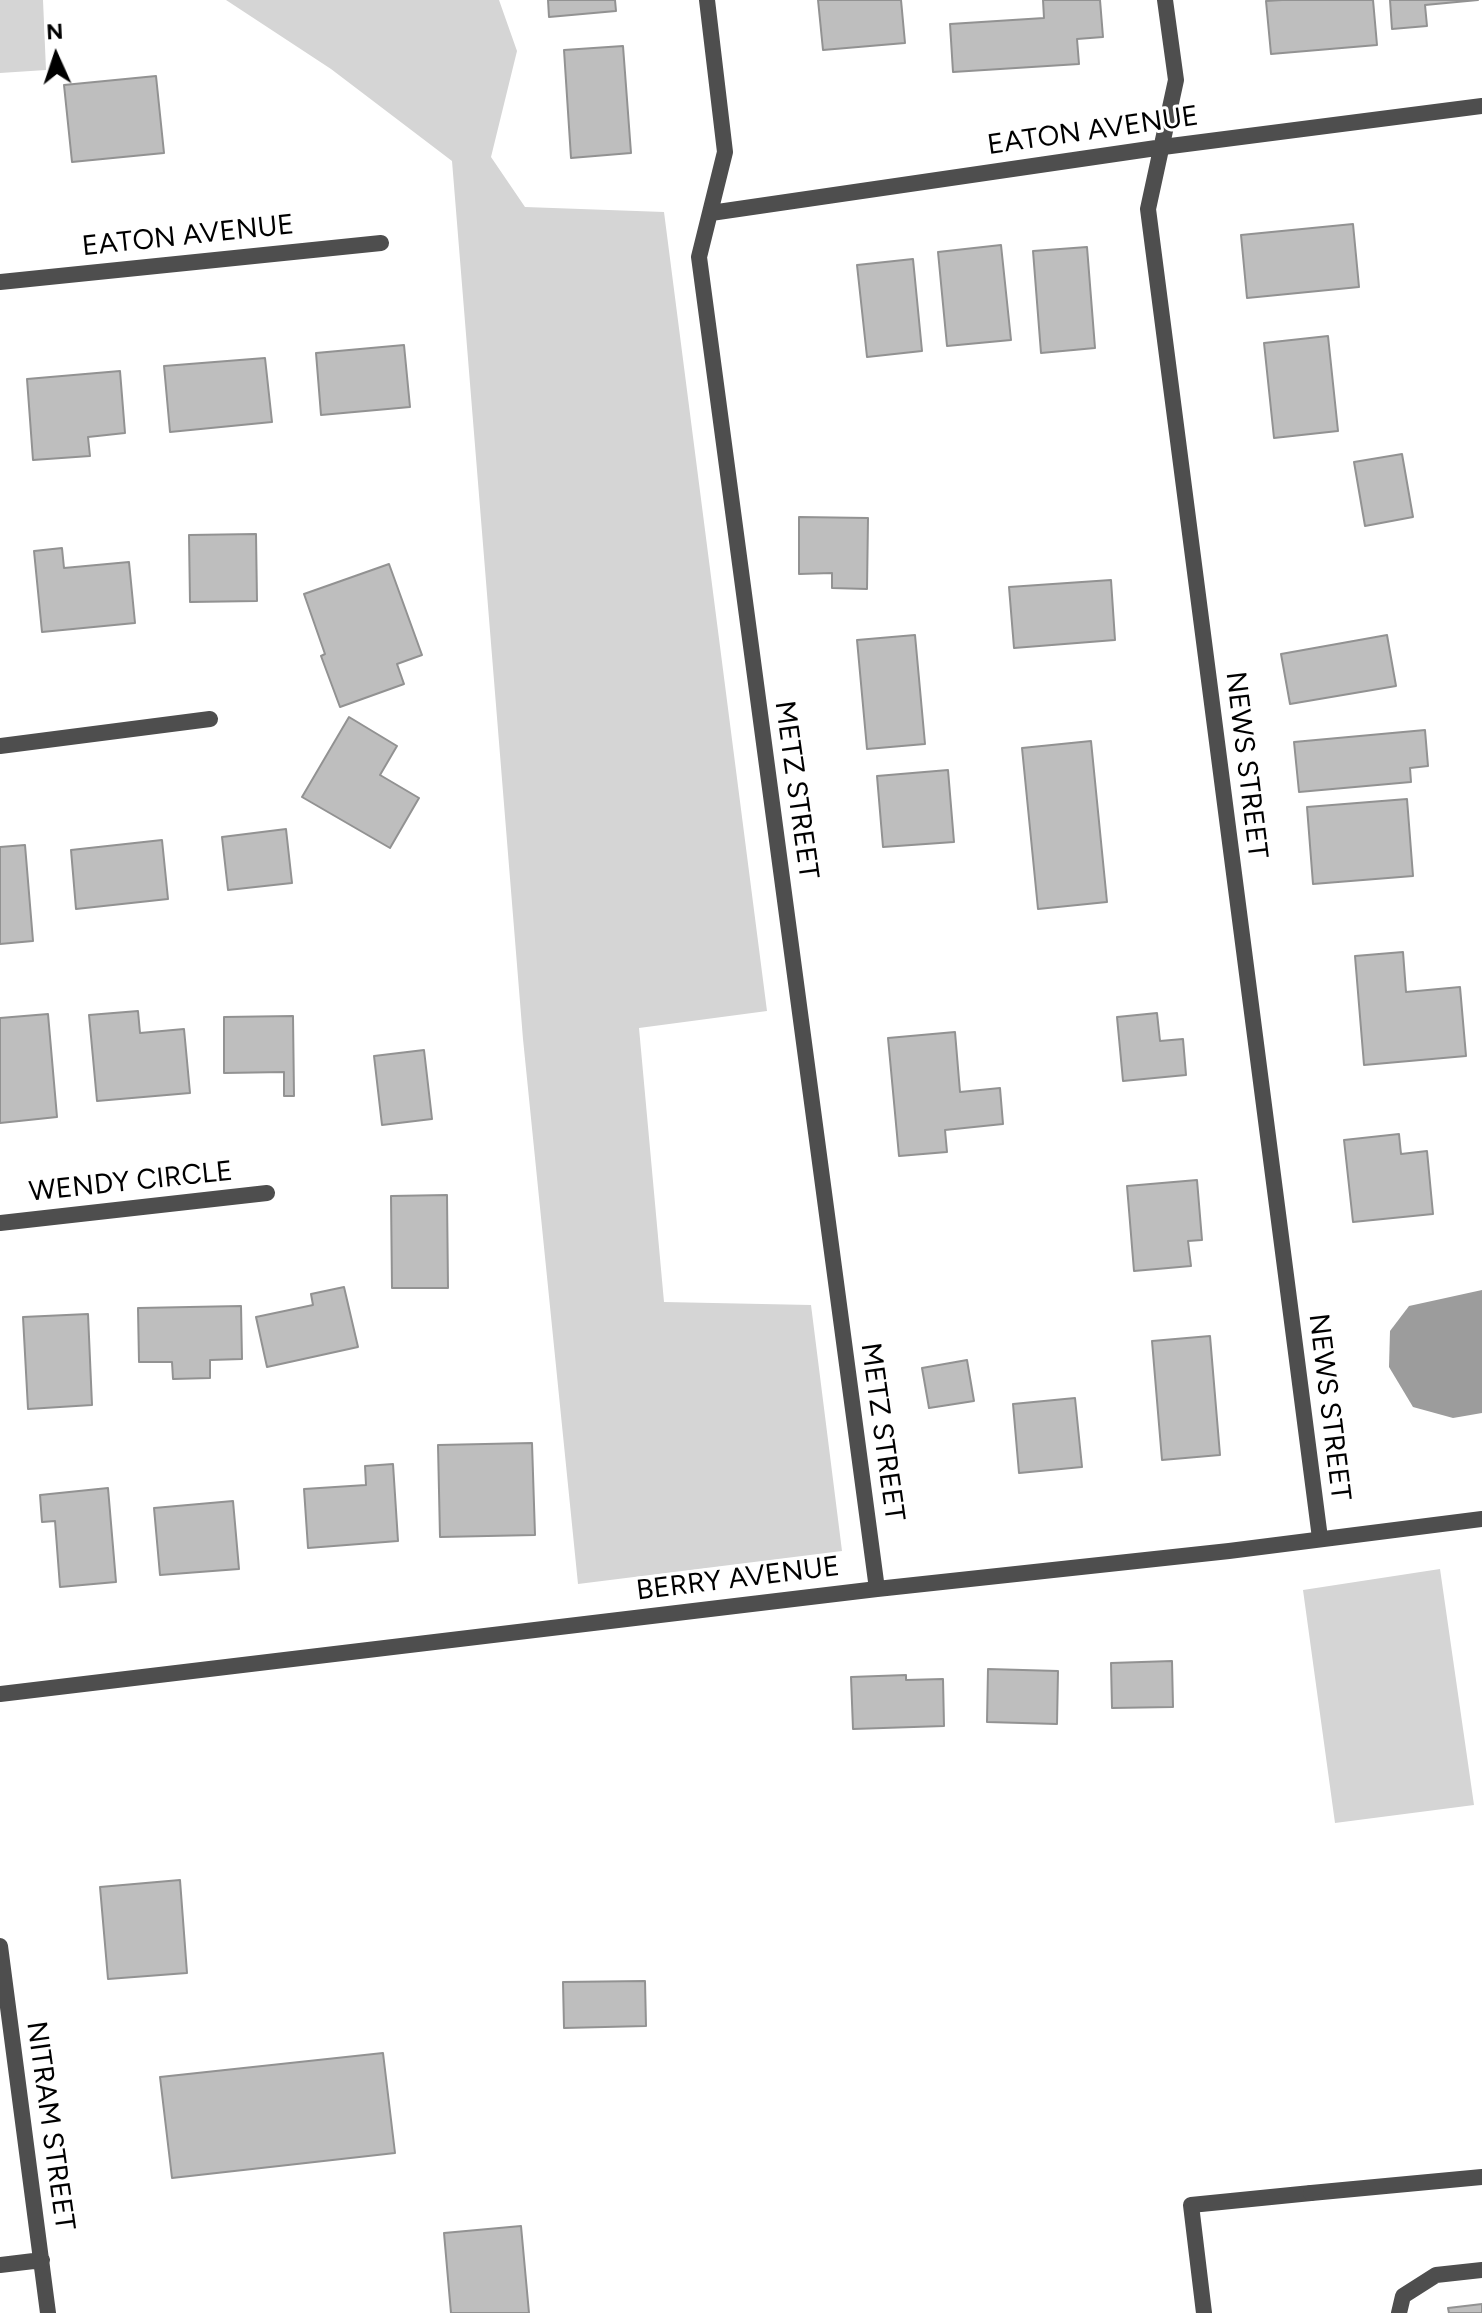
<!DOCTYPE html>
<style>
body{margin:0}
#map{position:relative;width:1482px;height:2313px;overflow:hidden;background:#fff;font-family:Figtree,sans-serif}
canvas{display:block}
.north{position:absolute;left:16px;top:16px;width:80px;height:80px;-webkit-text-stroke:6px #fff;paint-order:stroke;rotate:357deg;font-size:22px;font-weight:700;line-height:32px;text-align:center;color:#000}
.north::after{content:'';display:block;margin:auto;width:28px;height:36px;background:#000;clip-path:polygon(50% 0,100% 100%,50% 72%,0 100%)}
</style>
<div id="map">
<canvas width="1482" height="2313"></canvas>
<div class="north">N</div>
</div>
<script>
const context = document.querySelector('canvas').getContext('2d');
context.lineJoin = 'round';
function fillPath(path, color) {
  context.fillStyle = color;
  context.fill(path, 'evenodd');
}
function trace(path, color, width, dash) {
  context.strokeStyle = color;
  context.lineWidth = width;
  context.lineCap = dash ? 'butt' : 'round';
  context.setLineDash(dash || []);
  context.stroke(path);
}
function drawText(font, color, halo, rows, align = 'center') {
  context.font = font + ' Figtree,sans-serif';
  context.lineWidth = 6;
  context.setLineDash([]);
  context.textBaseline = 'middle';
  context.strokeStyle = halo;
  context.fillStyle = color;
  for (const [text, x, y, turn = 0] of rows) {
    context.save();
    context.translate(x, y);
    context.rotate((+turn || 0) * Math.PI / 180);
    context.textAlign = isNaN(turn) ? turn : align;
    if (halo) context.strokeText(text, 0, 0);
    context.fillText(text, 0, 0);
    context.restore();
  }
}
fillPath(new Path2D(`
 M 0,0 L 43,0 L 46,70 L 0,73 Z
 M 226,0 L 499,0 L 517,51 L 491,157 L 525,207 L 664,212 L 767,1011 L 639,1028 L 664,1302 L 811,1305 L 842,1551 L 578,1584 L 523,1039 L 452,161 L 331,69 Z
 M 1440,1569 L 1474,1805 L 1335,1823 L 1303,1590 Z`), '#d5d5d5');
fillPath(new Path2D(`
 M 1482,1290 L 1482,1413 L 1453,1418 L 1413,1407 L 1389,1367 L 1390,1331 L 1409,1306 Z`), '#9c9c9c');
const building = new Path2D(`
 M 548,0 L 615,0 L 616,11 L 549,17 Z
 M 818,0 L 901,0 L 905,43 L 823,50 Z
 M 1043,0 L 1100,0 L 1103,37 L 1077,39 L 1079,64 L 953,72 L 950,24 L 1044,18 Z
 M 1282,0 L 1373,0 L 1377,45 L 1271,54 L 1266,1 Z
 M 1390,0 L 1478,0 L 1425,5 L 1427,26 L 1392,29 Z
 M 623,46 L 631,153 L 571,158 L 564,50 Z
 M 156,76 L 164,153 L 72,162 L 64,85 Z
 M 1353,224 L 1359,287 L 1247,298 L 1241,235 Z
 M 1001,245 L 1011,340 L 947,346 L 938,252 Z
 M 1087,247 L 1095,348 L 1041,353 L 1033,251 Z
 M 913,259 L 922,351 L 867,357 L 857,265 Z
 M 1328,336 L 1338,431 L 1274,438 L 1264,343 Z
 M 404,345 L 410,407 L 321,415 L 316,353 Z
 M 265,358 L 272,422 L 170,432 L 164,366 Z
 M 120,371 L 125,433 L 88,437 L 90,456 L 33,460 L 27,379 Z
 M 1402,454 L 1413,517 L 1365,526 L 1354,462 Z
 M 799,517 L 868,518 L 867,589 L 832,588 L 832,573 L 799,574 Z
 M 256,534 L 257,601 L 190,602 L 189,535 Z
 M 62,548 L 64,568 L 129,562 L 135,623 L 42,632 L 34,551 Z
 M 389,564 L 422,655 L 397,664 L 404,684 L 340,707 L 321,656 L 325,654 L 304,594 Z
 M 1111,580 L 1115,640 L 1014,648 L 1009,587 Z
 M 915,635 L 925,744 L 867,749 L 857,640 Z
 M 1387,635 L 1396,686 L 1290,704 L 1281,654 Z
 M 349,717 L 397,746 L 380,775 L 419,798 L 390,848 L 302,797 Z
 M 1425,730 L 1428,766 L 1410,768 L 1411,782 L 1299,792 L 1294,742 Z
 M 1091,741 L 1107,902 L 1038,909 L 1022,748 Z
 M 948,770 L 954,842 L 883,847 L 877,776 Z
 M 1407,799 L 1413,876 L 1313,884 L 1307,807 Z
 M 286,829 L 292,883 L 228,890 L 222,837 Z
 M 162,840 L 168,899 L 76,909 L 71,850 Z
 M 25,845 L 33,941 L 0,944 L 0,847 Z
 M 1403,952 L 1406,992 L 1460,987 L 1466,1056 L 1364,1065 L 1355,956 Z
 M 138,1011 L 140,1033 L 184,1029 L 190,1093 L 97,1101 L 89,1015 Z
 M 1157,1013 L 1160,1041 L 1183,1039 L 1186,1075 L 1123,1081 L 1117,1017 Z
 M 48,1014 L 57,1117 L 0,1123 L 0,1018 Z
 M 293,1016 L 294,1096 L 284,1096 L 284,1072 L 224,1073 L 224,1017 Z
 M 955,1032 L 960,1092 L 1000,1088 L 1003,1124 L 945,1130 L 947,1152 L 899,1156 L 888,1038 Z
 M 424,1050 L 432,1119 L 382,1125 L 374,1056 Z
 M 1399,1134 L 1401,1154 L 1427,1151 L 1433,1214 L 1353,1222 L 1344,1140 Z
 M 1197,1180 L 1202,1240 L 1188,1241 L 1191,1266 L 1134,1271 L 1127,1186 Z
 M 447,1195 L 448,1288 L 392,1288 L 391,1196 Z
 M 344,1287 L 358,1347 L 267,1367 L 256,1317 L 313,1305 L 311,1294 Z
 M 241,1306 L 242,1359 L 210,1360 L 210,1378 L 173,1379 L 172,1362 L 139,1362 L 138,1308 Z
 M 88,1314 L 92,1405 L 28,1409 L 23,1317 Z
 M 1210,1336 L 1220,1455 L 1162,1460 L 1152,1341 Z
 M 967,1360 L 974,1401 L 929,1408 L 922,1368 Z
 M 1075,1398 L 1082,1467 L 1019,1473 L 1013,1404 Z
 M 532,1443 L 535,1535 L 440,1537 L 438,1445 Z
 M 393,1464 L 398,1541 L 308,1548 L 304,1489 L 366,1485 L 365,1466 Z
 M 108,1488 L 116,1582 L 60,1587 L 55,1521 L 42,1522 L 40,1495 Z
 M 233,1501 L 239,1569 L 160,1575 L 154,1508 Z
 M 1172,1661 L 1173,1707 L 1112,1708 L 1111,1663 Z
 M 988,1669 L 1058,1671 L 1057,1724 L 987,1722 Z
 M 906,1675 L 906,1680 L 943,1679 L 944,1726 L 853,1729 L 851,1677 Z
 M 180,1880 L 187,1973 L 108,1979 L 100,1887 Z
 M 645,1981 L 646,2026 L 564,2028 L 563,1982 Z
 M 383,2053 L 395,2153 L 172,2178 L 160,2077 Z
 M 521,2226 L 529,2313 L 451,2313 L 444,2233 Z
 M 1482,2304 L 1482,2313 L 1449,2313 L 1448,2308 Z`);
fillPath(building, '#bebebe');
trace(building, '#929292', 2);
trace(new Path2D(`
 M 1204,2313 L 1191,2205 L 1311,2193
 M 1399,2313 L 1403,2296 L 1436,2275 L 1482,2270`), '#4e4e4e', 16);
trace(new Path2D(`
 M 707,0 L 725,152 L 699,257 L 877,1589
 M 1165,0 L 1176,80 L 1148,209 L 1320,1538
 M 711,213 L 1163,147 L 1482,106
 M 0,282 L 381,243
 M 0,746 L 210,719
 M 0,1223 L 267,1193
 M 0,1694 L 877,1589 L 1229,1551 L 1482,1519
 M 0,1946 L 48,2313
 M 1311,2193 L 1482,2177
 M 0,2265 L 42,2260`), '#4e4e4e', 16);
drawText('28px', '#000', '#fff', [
 ["EATON AVENUE",1093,131,-8],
 ["EATON AVENUE",188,236,-6],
 ["NEWS STREET",1246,765,83],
 ["METZ STREET",796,790,82],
 ["WENDY CIRCLE",131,1182,-6],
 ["NEWS STREET",1329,1407,83],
 ["METZ STREET",882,1432,82],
 ["BERRY AVENUE",738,1579,-7],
 ["NITRAM STREET",50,2126,82]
]);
</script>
